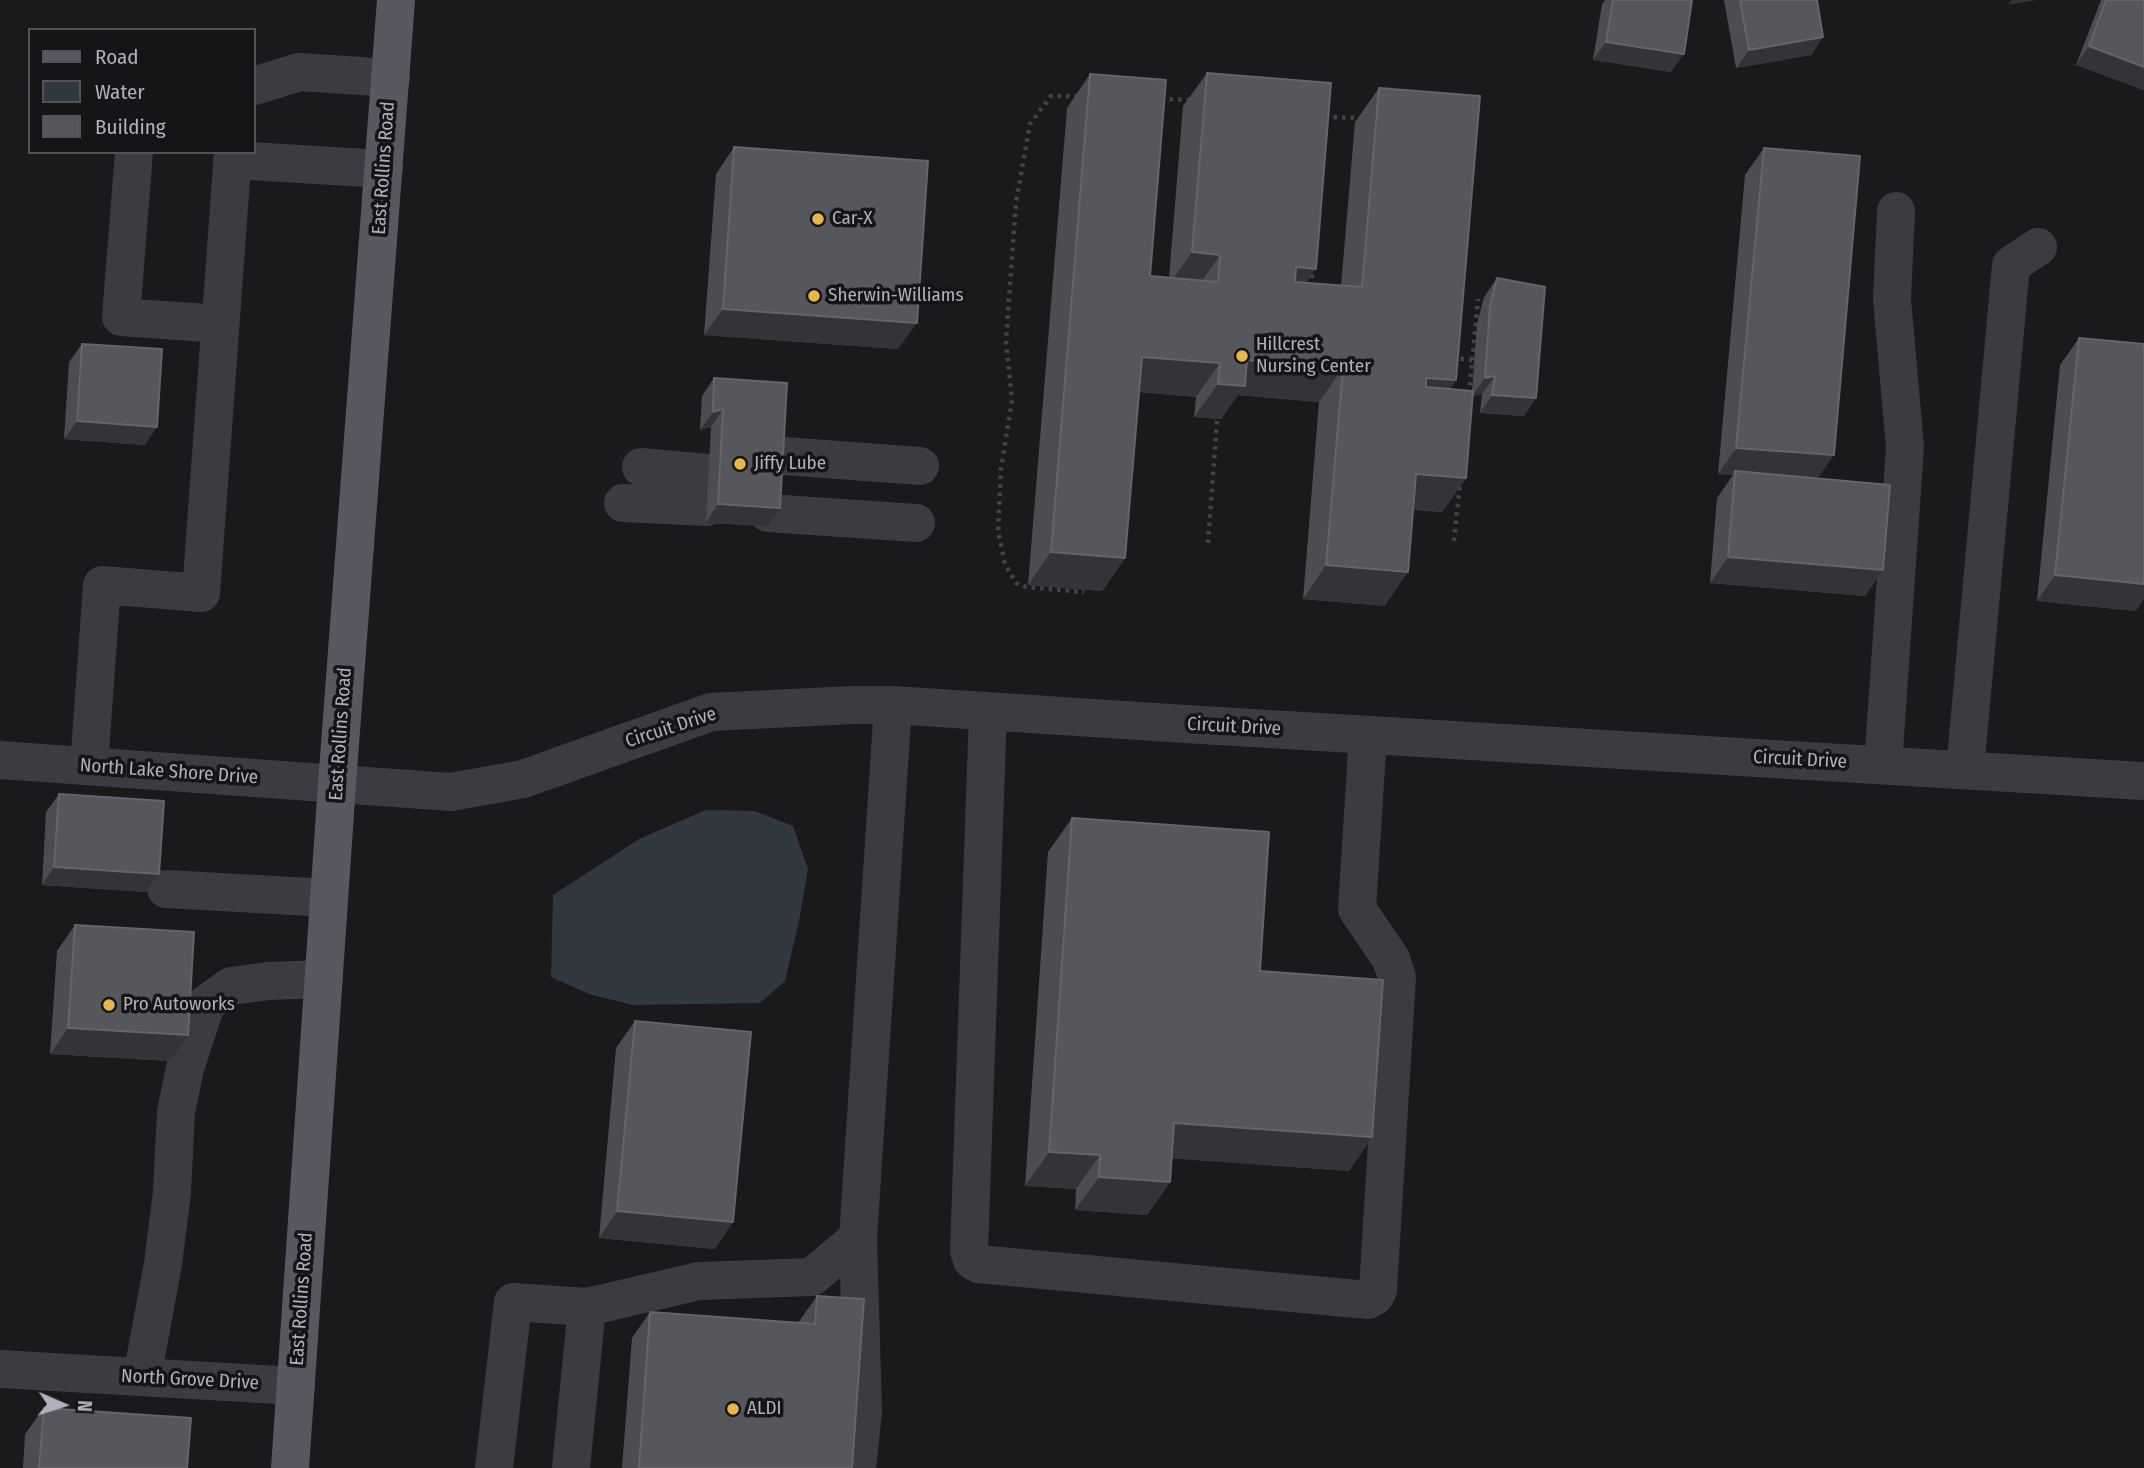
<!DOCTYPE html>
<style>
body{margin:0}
#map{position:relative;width:2144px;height:1468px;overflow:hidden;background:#1a1a1c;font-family:"Fira Sans Condensed",sans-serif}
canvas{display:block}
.legend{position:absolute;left:28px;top:28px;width:228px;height:126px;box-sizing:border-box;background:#151517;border:2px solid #525359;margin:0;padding:9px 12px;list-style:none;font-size:21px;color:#aeb1bb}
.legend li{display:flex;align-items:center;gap:14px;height:35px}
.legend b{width:35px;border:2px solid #525359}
.north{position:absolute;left:28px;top:1370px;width:70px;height:70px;-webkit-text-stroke:5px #151517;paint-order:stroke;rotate:93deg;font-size:19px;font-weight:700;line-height:28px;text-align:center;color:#aeb1bb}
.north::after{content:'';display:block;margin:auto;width:24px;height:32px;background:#aeb1bb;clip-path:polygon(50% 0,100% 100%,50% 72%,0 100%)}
</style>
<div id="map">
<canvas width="2144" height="1468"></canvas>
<ul class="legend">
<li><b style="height:9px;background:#585960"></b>Road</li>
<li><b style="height:19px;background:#313840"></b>Water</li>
<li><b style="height:19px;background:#56575c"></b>Building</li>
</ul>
<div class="north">N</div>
</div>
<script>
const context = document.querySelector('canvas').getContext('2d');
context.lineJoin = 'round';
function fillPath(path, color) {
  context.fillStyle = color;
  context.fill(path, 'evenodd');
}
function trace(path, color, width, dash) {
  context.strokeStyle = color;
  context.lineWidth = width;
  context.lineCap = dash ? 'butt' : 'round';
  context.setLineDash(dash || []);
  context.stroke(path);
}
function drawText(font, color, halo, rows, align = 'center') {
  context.font = font + ' "Fira Sans Condensed",sans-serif';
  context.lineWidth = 7;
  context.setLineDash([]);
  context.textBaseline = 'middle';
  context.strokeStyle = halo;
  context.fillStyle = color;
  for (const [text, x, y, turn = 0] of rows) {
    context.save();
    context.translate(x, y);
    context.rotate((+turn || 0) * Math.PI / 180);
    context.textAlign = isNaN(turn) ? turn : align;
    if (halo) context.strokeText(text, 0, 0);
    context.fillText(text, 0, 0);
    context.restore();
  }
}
fillPath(new Path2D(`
 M 706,810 L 755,811 L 793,826 L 808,869 L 799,921 L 785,981 L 760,1003 L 633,1005 L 589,994 L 551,977 L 553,895 L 639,839 Z`), '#313840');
trace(new Path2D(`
 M 1078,96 L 1051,96 L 1030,124 L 1016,202 L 1006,341 L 1012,400 L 1001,469 L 998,531 L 1005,564 L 1016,583 L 1026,587 L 1084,592
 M 1161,99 L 1194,100
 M 1325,117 L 1362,118
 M 1312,278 L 1313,267
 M 1452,358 L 1472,360
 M 1469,394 L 1478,299
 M 1454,541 L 1460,483
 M 1208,543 L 1217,421`), '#414348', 4.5, [3.5, 5]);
trace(new Path2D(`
 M 254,86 L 299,72 L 391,78
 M 134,152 L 121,317 L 220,324
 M 232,160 L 384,169
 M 771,455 L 920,466
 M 641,467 L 708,473
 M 623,503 L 707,507
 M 768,513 L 916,523
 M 988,711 L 969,1251 L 972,1260 L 978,1264 L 1368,1300 L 1375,1296 L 1378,1290 L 1397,977 L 1391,959 L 1357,909 L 1368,735
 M 0,760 L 451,792 L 523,779 L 711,712 L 853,705 L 893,705 L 1185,724 L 2144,781
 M 1883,765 L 1905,447 L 1892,299 L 1896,211
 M 89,766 L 102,585 L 201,593 L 233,152
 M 1965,770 L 2011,265 L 2038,247
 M 166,889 L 329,898
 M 0,1369 L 296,1386
 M 142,1377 L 163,1264 L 172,1192 L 176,1112 L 185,1068 L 206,1004 L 231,986 L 269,981 L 324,979
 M 494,1468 L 513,1302 L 587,1307
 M 571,1468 L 587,1307 L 699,1281 L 812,1277 L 858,1238 L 893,705
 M 857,1468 L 863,1412 L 858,1238`), '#3b3c41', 38);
trace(new Path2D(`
 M 290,1468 L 337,784 L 396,0`), '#585960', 38);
fillPath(new Path2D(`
 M 1605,0 L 1692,0 L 1671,72 L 1593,60 L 1602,4 Z
 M 1724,0 L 1817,0 L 1823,37 L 1811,55 L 1736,68 Z
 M 2101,0 L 2144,0 L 2144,90 L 2076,65 Z
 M 1207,73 L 1306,283 L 1341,286 L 1355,122 L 1379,88 L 1456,380 L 1450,389 L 1472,391 L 1477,324 L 1484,297 L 1497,278 L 1536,398 L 1524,416 L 1480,413 L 1482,394 L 1473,396 L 1466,478 L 1442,512 L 1414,510 L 1385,606 L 1303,599 L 1319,402 L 1238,395 L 1221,419 L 1194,417 L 1196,397 L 1139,392 L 1125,558 L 1102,591 L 1028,585 L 1067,108 L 1090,74 L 1150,276 L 1169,278 L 1183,106 Z
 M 734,147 L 898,349 L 704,335 L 716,174 Z
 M 1764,148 L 1818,478 L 1883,570 L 1865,596 L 1710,583 L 1717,498 L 1733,475 L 1718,474 L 1745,175 Z
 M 2079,338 L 2136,611 L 2037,601 L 2060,365 Z
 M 82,344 L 145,445 L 64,439 L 69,362 Z
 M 714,378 L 767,526 L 706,523 L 711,427 L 700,430 L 702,396 Z
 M 59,794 L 159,874 L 146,892 L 42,885 L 46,812 Z
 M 1072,818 L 1260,971 L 1372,1137 L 1349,1171 L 1172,1158 L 1170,1182 L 1147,1215 L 1075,1210 L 1076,1189 L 1025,1186 L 1048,852 Z
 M 75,925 L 170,1061 L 50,1054 L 57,951 Z
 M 635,1021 L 715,1249 L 599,1238 L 616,1048 Z
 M 817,1296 L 852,1468 L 622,1468 L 632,1338 L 650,1312 L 798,1323 Z
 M 44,1408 L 187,1468 L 23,1468 L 25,1434 Z`), '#4b4d51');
fillPath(new Path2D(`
 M 2011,0 L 2037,0 L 2008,5 Z
 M 1823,37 L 1811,55 L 1736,68 L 1749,50 Z
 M 1606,42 L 1684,54 L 1671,72 L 1593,60 Z
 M 2089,46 L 2144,67 L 2144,90 L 2076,65 Z
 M 1192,252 L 1220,255 L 1197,288 L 1168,286 Z
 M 1296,267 L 1316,269 L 1292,303 Z
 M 723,309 L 917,323 L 898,349 L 704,335 Z
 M 1142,357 L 1220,363 L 1196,397 L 1119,390 Z
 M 1247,360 L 1343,368 L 1319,402 L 1238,395 L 1221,419 L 1194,417 L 1218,384 Z
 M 1495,376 L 1482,394 L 1472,396 L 1485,378 Z
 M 1426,378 L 1456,380 L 1432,414 L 1403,411 Z
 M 1492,395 L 1536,398 L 1524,416 L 1480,413 Z
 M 723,409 L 711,427 L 700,430 L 713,412 Z
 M 77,421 L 157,427 L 145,445 L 64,439 Z
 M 1736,448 L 1834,455 L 1816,481 L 1735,471 L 1733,475 L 1718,474 Z
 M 1416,474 L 1466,478 L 1442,512 L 1393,508 Z
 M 718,504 L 780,508 L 767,526 L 706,523 Z
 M 1051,552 L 1125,558 L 1102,591 L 1028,585 Z
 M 1728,557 L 1883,570 L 1865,596 L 1710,583 Z
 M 1326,565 L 1408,572 L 1385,606 L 1303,599 Z
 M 2055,575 L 2144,584 L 2144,599 L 2136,611 L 2037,601 Z
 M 54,867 L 159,874 L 146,892 L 42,885 Z
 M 68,1028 L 188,1035 L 170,1061 L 50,1054 Z
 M 1174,1123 L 1372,1137 L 1349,1171 L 1150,1157 Z
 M 1049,1152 L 1100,1155 L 1076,1189 L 1025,1186 Z
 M 1099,1177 L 1170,1182 L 1147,1215 L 1075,1210 Z
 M 617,1211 L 733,1222 L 715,1249 L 599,1238 Z`), '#333437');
const building = new Path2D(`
 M 1613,0 L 1692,0 L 1684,54 L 1606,42 Z
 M 1740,0 L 1817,0 L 1823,37 L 1749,50 Z
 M 2106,0 L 2144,0 L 2144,67 L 2089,46 Z
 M 1207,73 L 1331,83 L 1316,269 L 1296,267 L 1295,282 L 1362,287 L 1379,88 L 1480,96 L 1456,380 L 1426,378 L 1426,387 L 1473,391 L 1466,478 L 1416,474 L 1408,572 L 1326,565 L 1343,368 L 1247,360 L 1245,386 L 1218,384 L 1220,363 L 1142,357 L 1125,558 L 1051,552 L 1090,74 L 1166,80 L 1150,276 L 1218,282 L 1220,255 L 1192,252 Z
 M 734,147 L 928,161 L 917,323 L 723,309 Z
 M 1764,148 L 1860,156 L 1834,455 L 1736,448 Z
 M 1497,278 L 1545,287 L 1536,398 L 1492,395 L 1495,376 L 1485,378 L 1490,306 Z
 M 2079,338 L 2144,344 L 2144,584 L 2055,575 Z
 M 82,344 L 162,349 L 157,427 L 77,421 Z
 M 714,378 L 787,383 L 780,508 L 718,504 L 723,409 L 713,412 Z
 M 1735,471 L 1890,485 L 1883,570 L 1728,557 Z
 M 59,794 L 164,801 L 159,874 L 54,867 Z
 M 1072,818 L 1269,832 L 1260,971 L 1383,980 L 1372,1137 L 1174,1123 L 1170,1182 L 1099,1177 L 1100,1155 L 1049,1152 Z
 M 75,925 L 194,932 L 188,1035 L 68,1028 Z
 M 635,1021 L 751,1032 L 733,1222 L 617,1211 Z
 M 817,1296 L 864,1299 L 852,1468 L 639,1468 L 650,1312 L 815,1324 Z
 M 44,1408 L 191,1418 L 187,1468 L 39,1468 Z`);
fillPath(building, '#56575c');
trace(building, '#64656b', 2);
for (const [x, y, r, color] of [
 [818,219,7,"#e7b847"],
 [814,296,7,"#e7b847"],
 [1242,356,7,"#e7b847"],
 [740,464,7,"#e7b847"],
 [109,1005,7,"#e7b847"],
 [733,1409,7,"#e7b847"]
]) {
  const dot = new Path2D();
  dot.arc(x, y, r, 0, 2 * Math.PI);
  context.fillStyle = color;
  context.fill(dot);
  trace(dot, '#151517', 2.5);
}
drawText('19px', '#aeb1bb', '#151517', [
 ["East Rollins Road",384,168,-86],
 ["Circuit Drive",1234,727,3],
 ["Circuit Drive",671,728,-18],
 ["East Rollins Road",341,734,-86],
 ["Circuit Drive",1800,760,3],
 ["North Lake Shore Drive",169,772,4],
 ["East Rollins Road",302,1299,-86],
 ["North Grove Drive",190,1380,3]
]);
drawText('19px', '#aeb1bb', '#151517', [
 ["Car-X",832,219],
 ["Sherwin-Williams",828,296],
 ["Hillcrest",1256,345],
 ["Nursing Center",1256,367],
 ["Jiffy Lube",754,464],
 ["Pro Autoworks",123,1005],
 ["ALDI",747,1409]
], 'left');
</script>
